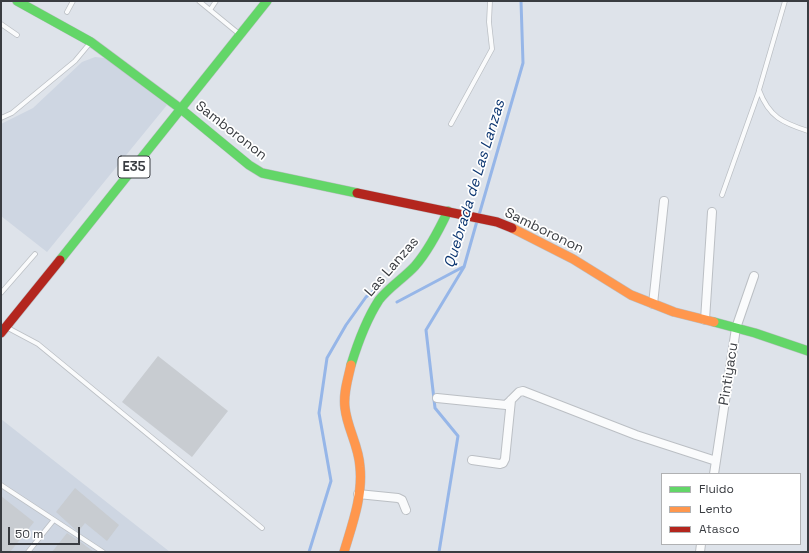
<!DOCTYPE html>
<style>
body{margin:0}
#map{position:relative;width:809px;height:553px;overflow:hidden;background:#dee3ea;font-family:"Space Grotesk",sans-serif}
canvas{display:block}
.frame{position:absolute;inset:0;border:2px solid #393c41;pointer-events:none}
.legend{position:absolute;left:661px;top:473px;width:140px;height:72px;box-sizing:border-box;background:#fff;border:1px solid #b0b1b3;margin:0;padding:5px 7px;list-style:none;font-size:12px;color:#393c41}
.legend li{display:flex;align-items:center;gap:8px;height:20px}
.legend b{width:20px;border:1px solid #b0b1b3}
.scale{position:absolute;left:8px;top:527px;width:72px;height:18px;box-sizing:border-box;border:2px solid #393c41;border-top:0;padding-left:5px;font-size:12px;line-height:14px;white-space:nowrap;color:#393c41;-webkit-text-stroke:3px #fff;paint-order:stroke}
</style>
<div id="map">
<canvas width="809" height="553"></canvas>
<div class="frame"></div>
<ul class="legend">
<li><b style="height:5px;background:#63d668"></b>Fluido</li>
<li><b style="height:5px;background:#ff974d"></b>Lento</li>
<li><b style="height:5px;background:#b3261e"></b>Atasco</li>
</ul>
<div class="scale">50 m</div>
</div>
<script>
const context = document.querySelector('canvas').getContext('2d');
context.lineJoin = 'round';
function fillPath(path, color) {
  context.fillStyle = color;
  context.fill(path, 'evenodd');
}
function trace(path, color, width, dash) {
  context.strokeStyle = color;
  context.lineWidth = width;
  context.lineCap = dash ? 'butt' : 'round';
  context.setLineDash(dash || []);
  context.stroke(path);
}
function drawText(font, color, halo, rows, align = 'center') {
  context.font = font + ' "Space Grotesk",sans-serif';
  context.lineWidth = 3.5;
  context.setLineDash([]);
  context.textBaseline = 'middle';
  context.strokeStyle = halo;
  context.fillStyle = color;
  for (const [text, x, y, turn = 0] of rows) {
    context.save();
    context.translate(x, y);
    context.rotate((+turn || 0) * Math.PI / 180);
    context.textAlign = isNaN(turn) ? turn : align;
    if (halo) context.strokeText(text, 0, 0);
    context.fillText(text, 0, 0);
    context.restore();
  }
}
fillPath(new Path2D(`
 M 95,57 L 105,58 L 167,105 L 47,252 L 1,216 L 1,124 L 33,108 L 82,62 Z
 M 1,419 L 170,552 L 1,552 Z`), '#ced6e2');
trace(new Path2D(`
 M 479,215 L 523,63 L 521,1
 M 397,302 L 463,267
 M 309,552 L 331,481 L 319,413 L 327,358 L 346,325 L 366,297 L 374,291
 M 439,552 L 458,436 L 435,408 L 426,330 L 464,267 L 477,221`), '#96b6e8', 3);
fillPath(new Path2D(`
 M 158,356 L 228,411 L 192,457 L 122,402 Z
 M 75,488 L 119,525 L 107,541 L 85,523 L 78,532 L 56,512 Z
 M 1,496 L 34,522 L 10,552 L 1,552 Z
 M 67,533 L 82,543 L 94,552 L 52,552 Z`), '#c8ccd1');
const lane = new Path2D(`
 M 199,1 L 238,33
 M 785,1 L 759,90 C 769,117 783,123 808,131
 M 210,10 L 216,1
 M 67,12 L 73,1
 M 1,24 L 17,35
 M 1,118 L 12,113 L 75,61 L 90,43
 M 451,124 L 492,49 L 489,22 L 490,1
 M 722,195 L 759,91
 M 1,293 L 35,254
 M 8,328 L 38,344 L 262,528
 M 1,485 L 103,552
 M 28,552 L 53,521`);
const street = new Path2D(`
 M 653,304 L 664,201
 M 705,320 L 712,212
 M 437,398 L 506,405 L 519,392 L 523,391 L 636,435 L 716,461
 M 472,460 L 500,464 L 503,463 L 505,459 L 511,400
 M 714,474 L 736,328 L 754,276
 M 358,494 L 398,498 L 402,500 L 406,510
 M 700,552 L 701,544`);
const fast = new Path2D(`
 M 17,1 L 91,42 L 181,109 L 249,165 L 262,173 L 357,193
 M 60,260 L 267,1
 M 714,322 L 755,333 L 808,351
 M 351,365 C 358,342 366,320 379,300 C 389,287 404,278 415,266 C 429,250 439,230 448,211`);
const slow = new Path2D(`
 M 512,228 L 573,259 L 631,295 L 674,312 L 714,322
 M 344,552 C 352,525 363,496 360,467 C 359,446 347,428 345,408 C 343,393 348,379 351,365`);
const jam = new Path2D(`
 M 357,193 L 497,222 L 512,228
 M 1,333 L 60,260`);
trace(lane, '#bbbfc4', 5.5);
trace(street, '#bbbfc4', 10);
trace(fast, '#bbbfc4', 10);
trace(slow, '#bbbfc4', 10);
trace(jam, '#bbbfc4', 10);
trace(lane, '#fafbfc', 4);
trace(street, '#fafbfc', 8);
trace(fast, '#63d668', 9);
trace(slow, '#ff974d', 9);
trace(jam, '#b3261e', 9);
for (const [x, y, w] of [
 [134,167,32]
]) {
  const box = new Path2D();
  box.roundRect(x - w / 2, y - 11, w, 22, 3);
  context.fillStyle = '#fff';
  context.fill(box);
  trace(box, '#393c41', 1);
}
drawText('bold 13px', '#393c41', null, [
 ["E35",134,167]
]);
drawText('14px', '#393c41', '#fff', [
 ["Samboronon",231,131,38],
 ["Samboronon",544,231,26],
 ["Las Lanzas",392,267,-49],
 ["Pintiyacu",729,374,-81]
]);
drawText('italic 15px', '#0c3671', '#fff', [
 ["Quebrada de Las Lanzas",475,184,-73]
]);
</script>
